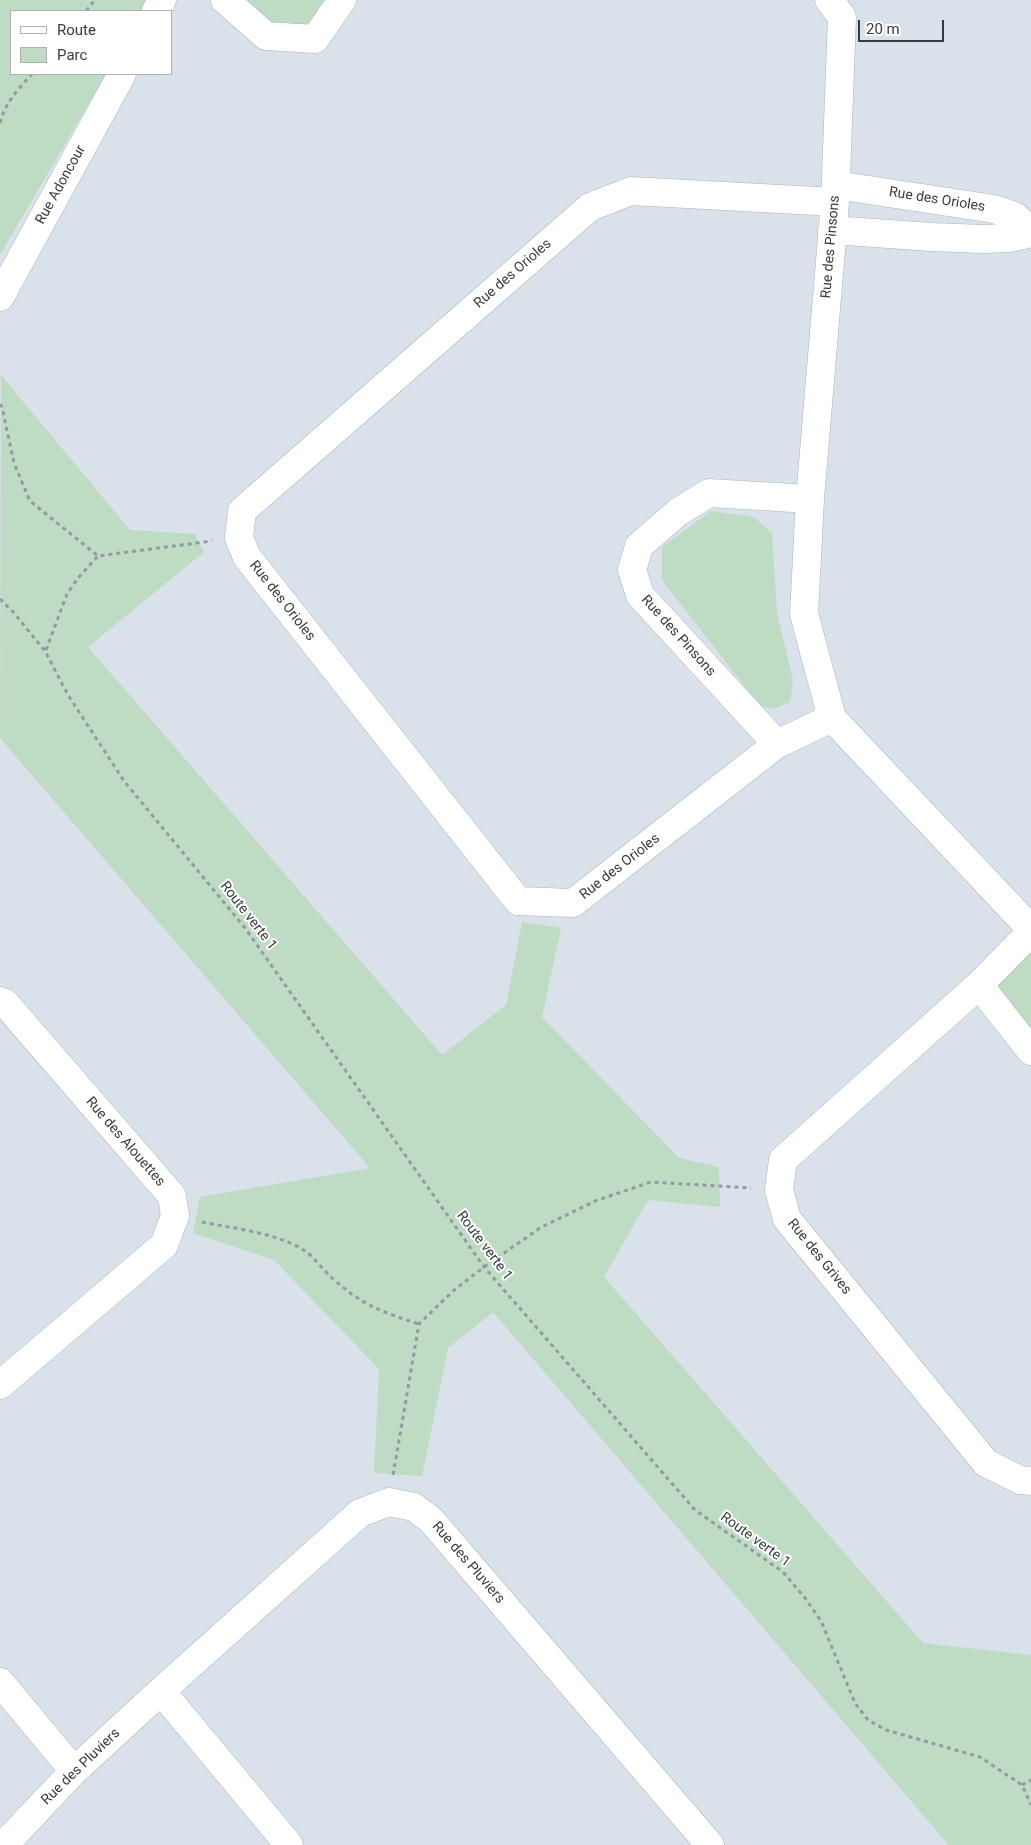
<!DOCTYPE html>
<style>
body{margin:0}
#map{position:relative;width:1031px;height:1845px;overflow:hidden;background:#d9e1ea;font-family:Roboto,sans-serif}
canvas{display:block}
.legend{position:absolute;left:10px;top:10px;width:162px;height:65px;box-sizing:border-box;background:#fff;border:1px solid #afb0b2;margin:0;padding:6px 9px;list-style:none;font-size:15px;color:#373a3e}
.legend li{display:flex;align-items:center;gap:10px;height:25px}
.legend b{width:25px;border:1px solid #afb0b2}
.scale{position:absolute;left:858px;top:20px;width:86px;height:22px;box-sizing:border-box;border:2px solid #373a3e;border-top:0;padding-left:6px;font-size:15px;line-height:18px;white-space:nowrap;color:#373a3e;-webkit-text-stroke:4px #fff;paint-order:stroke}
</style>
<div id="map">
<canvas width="1031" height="1845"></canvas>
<ul class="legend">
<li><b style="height:6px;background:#fff"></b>Route</li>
<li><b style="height:14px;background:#bedbc3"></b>Parc</li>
</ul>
<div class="scale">20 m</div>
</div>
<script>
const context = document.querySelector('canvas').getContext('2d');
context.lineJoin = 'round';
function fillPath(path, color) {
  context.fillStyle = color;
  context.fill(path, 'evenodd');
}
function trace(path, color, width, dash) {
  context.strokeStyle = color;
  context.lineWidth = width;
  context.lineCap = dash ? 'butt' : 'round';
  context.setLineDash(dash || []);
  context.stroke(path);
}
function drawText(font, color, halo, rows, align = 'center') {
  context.font = font + ' Roboto,sans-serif';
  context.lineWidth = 4;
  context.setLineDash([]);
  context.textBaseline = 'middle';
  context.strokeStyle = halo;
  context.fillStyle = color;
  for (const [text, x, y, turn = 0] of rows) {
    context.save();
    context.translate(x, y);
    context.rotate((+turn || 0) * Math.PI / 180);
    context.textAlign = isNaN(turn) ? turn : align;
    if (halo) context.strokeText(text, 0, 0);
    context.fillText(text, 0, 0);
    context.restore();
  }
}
fillPath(new Path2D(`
 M 0,0 L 150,0 L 143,11 L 11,11 L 11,74 L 106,74 L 0,255 Z
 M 237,0 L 332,0 L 310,30 L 269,28 Z
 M 1,375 L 130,530 L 195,534 L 204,552 L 88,647 L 442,1055 L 506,1005 L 522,922 L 561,928 L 542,1017 L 679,1158 L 719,1167 L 720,1207 L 648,1200 L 604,1277 L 923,1643 L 1031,1655 L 1031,1845 L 948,1845 L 947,1843 L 493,1312 L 448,1348 L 422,1476 L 374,1473 L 379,1369 L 274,1260 L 193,1233 L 200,1197 L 370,1168 L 0,738 Z
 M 711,511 L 754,517 L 772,533 L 777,613 L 793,680 L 790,702 L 774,709 L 760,706 L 662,580 L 662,547 Z
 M 1031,941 L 1031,1040 L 989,986 Z`), '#bedbc3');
const minor = new Path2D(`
 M 225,0 L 266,36 L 315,39 L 342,0
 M 829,0 L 842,17 L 835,202 L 810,499 L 804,614 L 832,718 L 1031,929
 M 836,185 L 994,209 L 1015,216 L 1031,233
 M 832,230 L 931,237 L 983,239 L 1010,238 L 1031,233
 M 832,718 L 777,744 L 573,903 L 518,901 L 247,557 L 239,538 L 242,511 L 590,207 L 631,191 L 835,202
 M 777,744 L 640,595 L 632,570 L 639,546 L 678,512 L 709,493 L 810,499
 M 1031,932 L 979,985 L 783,1160 L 779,1190 L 787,1219 L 986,1463 L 1020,1480 L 1031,1481
 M 979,985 L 1031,1051
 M 0,1001 L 5,1003 L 172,1196 L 175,1216 L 164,1245 L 0,1385
 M 0,1682 L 74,1771
 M 161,1691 L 289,1845
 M 4,1845 L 74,1771 L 161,1691 L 360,1513 L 389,1502 L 414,1507 L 431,1520 L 710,1845`);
const tertiary = new Path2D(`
 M 156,11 L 162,0
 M 0,297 L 122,74`);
trace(minor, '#acb3bc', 29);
trace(tertiary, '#acb3bc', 29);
trace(new Path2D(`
 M 86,11 L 95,0
 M 0,123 C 5,103 18,89 32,74
 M 0,404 L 2,407 L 14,463 L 30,501 L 98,556 L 212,541
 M 0,599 L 14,613 L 45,651 L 68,695 L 124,781 L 245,928 L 484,1267 L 695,1510 L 783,1572 L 805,1598 L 821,1621 L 855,1703 L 868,1720 L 886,1730 L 980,1757 L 1022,1785 L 1031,1805
 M 46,650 L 67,594 L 78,578 L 98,556
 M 202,1222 C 235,1229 273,1232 302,1249 C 313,1255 322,1269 332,1278 C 362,1305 382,1312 419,1324
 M 393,1475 L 419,1324 L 453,1291 L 484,1267 L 540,1228 L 595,1201 L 651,1182 L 751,1188
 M 1022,1785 L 1031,1780`), '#949aa1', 3, [4, 4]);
trace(minor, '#fff', 28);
trace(tertiary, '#fff', 28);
drawText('14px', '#373a3e', '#fff', [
 ["Rue Adoncour",61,185,-61],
 ["Rue des Orioles",937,200,9],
 ["Rue des Pinsons",831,247,-85],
 ["Rue des Orioles",513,274,-41],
 ["Rue des Orioles",282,601,52],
 ["Rue des Pinsons",678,636,48],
 ["Rue des Orioles",620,867,-38],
 ["Route verte 1",248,916,52],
 ["Rue des Alouettes",125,1142,49],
 ["Route verte 1",484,1246,53],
 ["Rue des Grives",819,1257,51],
 ["Route verte 1",755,1540,36],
 ["Rue des Pluviers",468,1563,49],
 ["Rue des Pluviers",81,1767,-44]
]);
</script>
